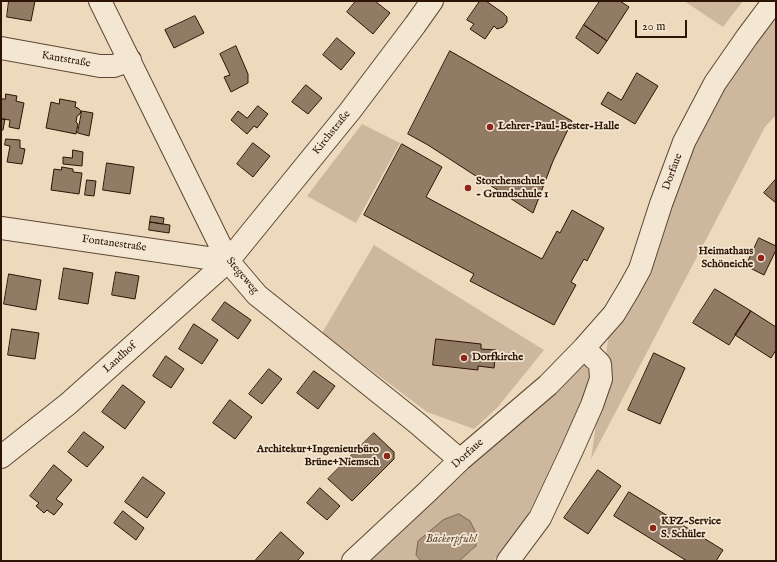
<!DOCTYPE html>
<meta charset="utf-8">
<style>
body{margin:0}
#map{position:relative;width:777px;height:562px;overflow:hidden;background:#eddabd;font-family:"IM FELL English",serif}
canvas{display:block}
.frame{position:absolute;inset:0;border:2px solid #2e1404;pointer-events:none}
.scale{position:absolute;left:635px;top:20px;width:52px;height:18px;box-sizing:border-box;border:2px solid #2e1404;border-top:0;padding-left:5px;font-size:12px;line-height:14px;white-space:nowrap;color:#2e1404;-webkit-text-stroke:3px #f3e7d4;paint-order:stroke}
</style>
<div id="map">
<canvas width="777" height="562"></canvas>
<div class="frame"></div>
<div class="scale">20 m</div>
</div>
<script>
const context = document.querySelector('canvas').getContext('2d');
context.lineJoin = 'round';
function fillPath(path, color) {
  context.fillStyle = color;
  context.fill(path, 'evenodd');
}
function trace(path, color, width, dash) {
  context.strokeStyle = color;
  context.lineWidth = width;
  context.lineCap = dash ? 'butt' : 'round';
  context.setLineDash(dash || []);
  context.stroke(path);
}
function drawText(font, color, halo, rows, align = 'center') {
  context.font = font + ' "IM FELL English",serif';
  context.lineWidth = 3.5;
  context.setLineDash([]);
  context.textBaseline = 'middle';
  context.strokeStyle = halo;
  context.fillStyle = color;
  for (const [text, x, y, turn = 0] of rows) {
    context.save();
    context.translate(x, y);
    context.rotate((+turn || 0) * Math.PI / 180);
    context.textAlign = isNaN(turn) ? turn : align;
    if (halo) context.strokeText(text, 0, 0);
    context.fillText(text, 0, 0);
    context.restore();
  }
}
fillPath(new Path2D(`
 M 684,1 L 743,1 L 723,27 Z
 M 774,19 L 776,20 L 776,115 L 765,127 L 591,459 L 609,333 L 690,143 L 726,83 Z
 M 362,124 L 400,143 L 356,223 L 307,196 Z
 M 374,245 L 544,350 L 497,408 L 474,429 L 427,412 L 322,333 Z
 M 584,365 L 590,372 L 589,385 L 525,521 L 494,561 L 459,561 L 476,547 L 416,555 L 421,561 L 366,561 L 573,369 Z`), '#cdb89e');
const water = new Path2D(`
 M 459,514 L 470,521 L 476,533 L 476,546 L 459,561 L 421,561 L 416,555 L 418,541 L 443,520 Z`);
fillPath(water, '#ac977e');
trace(water, '#7a634d', 1);
const building = new Path2D(`
 M 9,1 L 35,1 L 31,21 L 7,17 Z
 M 356,1 L 375,1 L 390,13 L 373,34 L 347,12 Z
 M 480,1 L 486,1 L 503,13 L 507,17 L 507,22 L 503,27 L 497,29 L 494,26 L 485,39 L 470,29 L 474,24 L 467,20 Z
 M 600,1 L 620,1 L 629,7 L 607,41 L 584,25 Z
 M 195,16 L 204,33 L 174,48 L 165,30 Z
 M 584,25 L 607,41 L 598,54 L 576,38 Z
 M 337,38 L 355,53 L 341,70 L 323,55 Z
 M 236,46 L 248,74 L 248,83 L 231,92 L 224,77 L 230,75 L 220,54 Z
 M 450,51 L 572,121 L 553,161 L 533,213 L 428,145 L 408,134 Z
 M 637,73 L 658,86 L 635,124 L 601,104 L 608,92 L 621,100 Z
 M 306,85 L 322,98 L 308,114 L 292,102 Z
 M 6,94 L 17,96 L 16,101 L 24,103 L 19,129 L 9,127 L 10,120 L 1,119 L 1,99 L 5,99 Z
 M 60,99 L 76,102 L 75,107 L 78,108 L 81,111 L 80,114 L 77,116 L 76,122 L 78,124 L 76,134 L 46,128 L 51,102 L 59,104 Z
 M 258,106 L 268,114 L 257,128 L 254,126 L 247,134 L 231,120 L 238,111 L 247,118 Z
 M 82,111 L 93,113 L 89,136 L 78,133 Z
 M 1,119 L 5,119 L 3,130 L 1,130 Z
 M 6,139 L 20,140 L 20,148 L 25,149 L 22,164 L 7,162 L 10,146 L 5,145 Z
 M 253,143 L 270,156 L 253,177 L 237,164 Z
 M 402,144 L 442,167 L 426,197 L 542,259 L 557,231 L 560,233 L 572,210 L 604,228 L 587,261 L 584,259 L 571,282 L 576,285 L 554,325 L 470,281 L 474,274 L 364,215 Z
 M 73,150 L 83,152 L 82,166 L 63,164 L 63,157 L 72,158 Z
 M 107,163 L 134,167 L 130,194 L 103,190 Z
 M 62,167 L 73,169 L 73,172 L 82,173 L 79,194 L 51,190 L 54,169 L 61,170 Z
 M 776,179 L 776,203 L 764,193 Z
 M 87,180 L 96,181 L 94,196 L 85,195 Z
 M 151,216 L 164,218 L 163,224 L 150,222 Z
 M 150,222 L 170,225 L 169,233 L 149,230 Z
 M 759,238 L 776,246 L 776,250 L 764,275 L 746,266 Z
 M 64,268 L 93,273 L 88,304 L 59,299 Z
 M 116,272 L 139,276 L 135,299 L 112,295 Z
 M 9,274 L 41,280 L 36,310 L 4,304 Z
 M 715,289 L 751,311 L 729,345 L 693,323 Z
 M 225,302 L 251,320 L 238,339 L 212,320 Z
 M 751,311 L 776,327 L 776,350 L 771,358 L 735,335 Z
 M 194,324 L 218,340 L 202,364 L 179,349 Z
 M 12,329 L 39,333 L 35,359 L 8,355 Z
 M 436,339 L 481,344 L 481,349 L 496,350 L 494,368 L 478,366 L 478,370 L 433,365 Z
 M 654,353 L 685,368 L 660,424 L 628,410 Z
 M 166,356 L 184,369 L 171,388 L 153,376 Z
 M 269,369 L 282,379 L 262,404 L 249,394 Z
 M 314,371 L 335,386 L 318,409 L 297,393 Z
 M 123,385 L 145,402 L 125,429 L 102,412 Z
 M 230,400 L 252,417 L 235,439 L 213,423 Z
 M 84,432 L 104,447 L 87,467 L 68,452 Z
 M 374,433 L 394,452 L 394,459 L 352,501 L 328,479 Z
 M 54,465 L 72,480 L 56,499 L 63,504 L 54,515 L 47,510 L 44,513 L 36,506 L 39,503 L 30,496 Z
 M 598,470 L 621,486 L 588,534 L 564,518 Z
 M 143,477 L 165,493 L 147,518 L 125,502 Z
 M 320,488 L 340,506 L 327,520 L 307,503 Z
 M 629,492 L 723,550 L 716,561 L 687,561 L 614,516 Z
 M 123,511 L 144,528 L 136,540 L 114,523 Z
 M 281,532 L 304,553 L 297,561 L 255,561 Z`);
fillPath(building, '#917b64');
trace(building, '#2e1404', 1);
const minor = new Path2D(`
 M 100,1 L 228,261 L 257,295 L 417,423 L 460,460
 M 1,48 L 100,66 L 114,66 L 130,60
 M 1,228 L 228,261
 M 1,457 L 68,404 L 228,261 L 350,111 L 415,25 L 432,1
 M 353,561 L 426,493 L 460,460 L 548,385 L 584,348 L 614,314 L 629,289 L 640,269 L 661,204 L 684,142 L 715,83 L 747,37 L 774,1
 M 508,561 L 540,518 L 572,450 L 592,405 L 601,379 L 600,364 L 584,348`);
trace(minor, '#5e4632', 24);
trace(minor, '#f3e7d4', 22);
for (const [x, y, r, color] of [
 [490,127,4,"#8f2418"],
 [468,188,4,"#8f2418"],
 [761,258,4,"#8f2418"],
 [464,358,4,"#8f2418"],
 [387,456,4,"#8f2418"],
 [653,528,4,"#8f2418"]
]) {
  const dot = new Path2D();
  dot.arc(x, y, r, 0, 2 * Math.PI);
  context.fillStyle = color;
  context.fill(dot);
  trace(dot, '#f3e7d4', 1.5);
}
drawText('11px', '#2e1404', '#f3e7d4', [
 ["Kantstraße",66,60,10],
 ["Kirchstraße",332,133,-51],
 ["Dorfaue",673,172,-70],
 ["Fontanestraße",114,244,8],
 ["Stegeweg",242,276,50],
 ["Landhof",120,358,-42],
 ["Dorfaue",468,454,-42]
]);
drawText('bold 11px', '#2e1404', '#f3e7d4', [
 ["Lehrer-Paul-Bester-Halle",498,127],
 ["Storchenschule",476,182],
 ["- Grundschule 1",476,195],
 ["Heimathaus",753,252,"right"],
 ["Schöneiche",753,265,"right"],
 ["Dorfkirche",472,358],
 ["Architekur+Ingenieurbüro",379,450,"right"],
 ["Brüne+Niemsch",379,463,"right"],
 ["KFZ-Service",661,522],
 ["S. Schüler",661,535]
], 'left');
drawText('italic 12px', '#604835', '#f3e7d4', [
 ["Bäckerpfuhl",451,540]
]);
</script>
